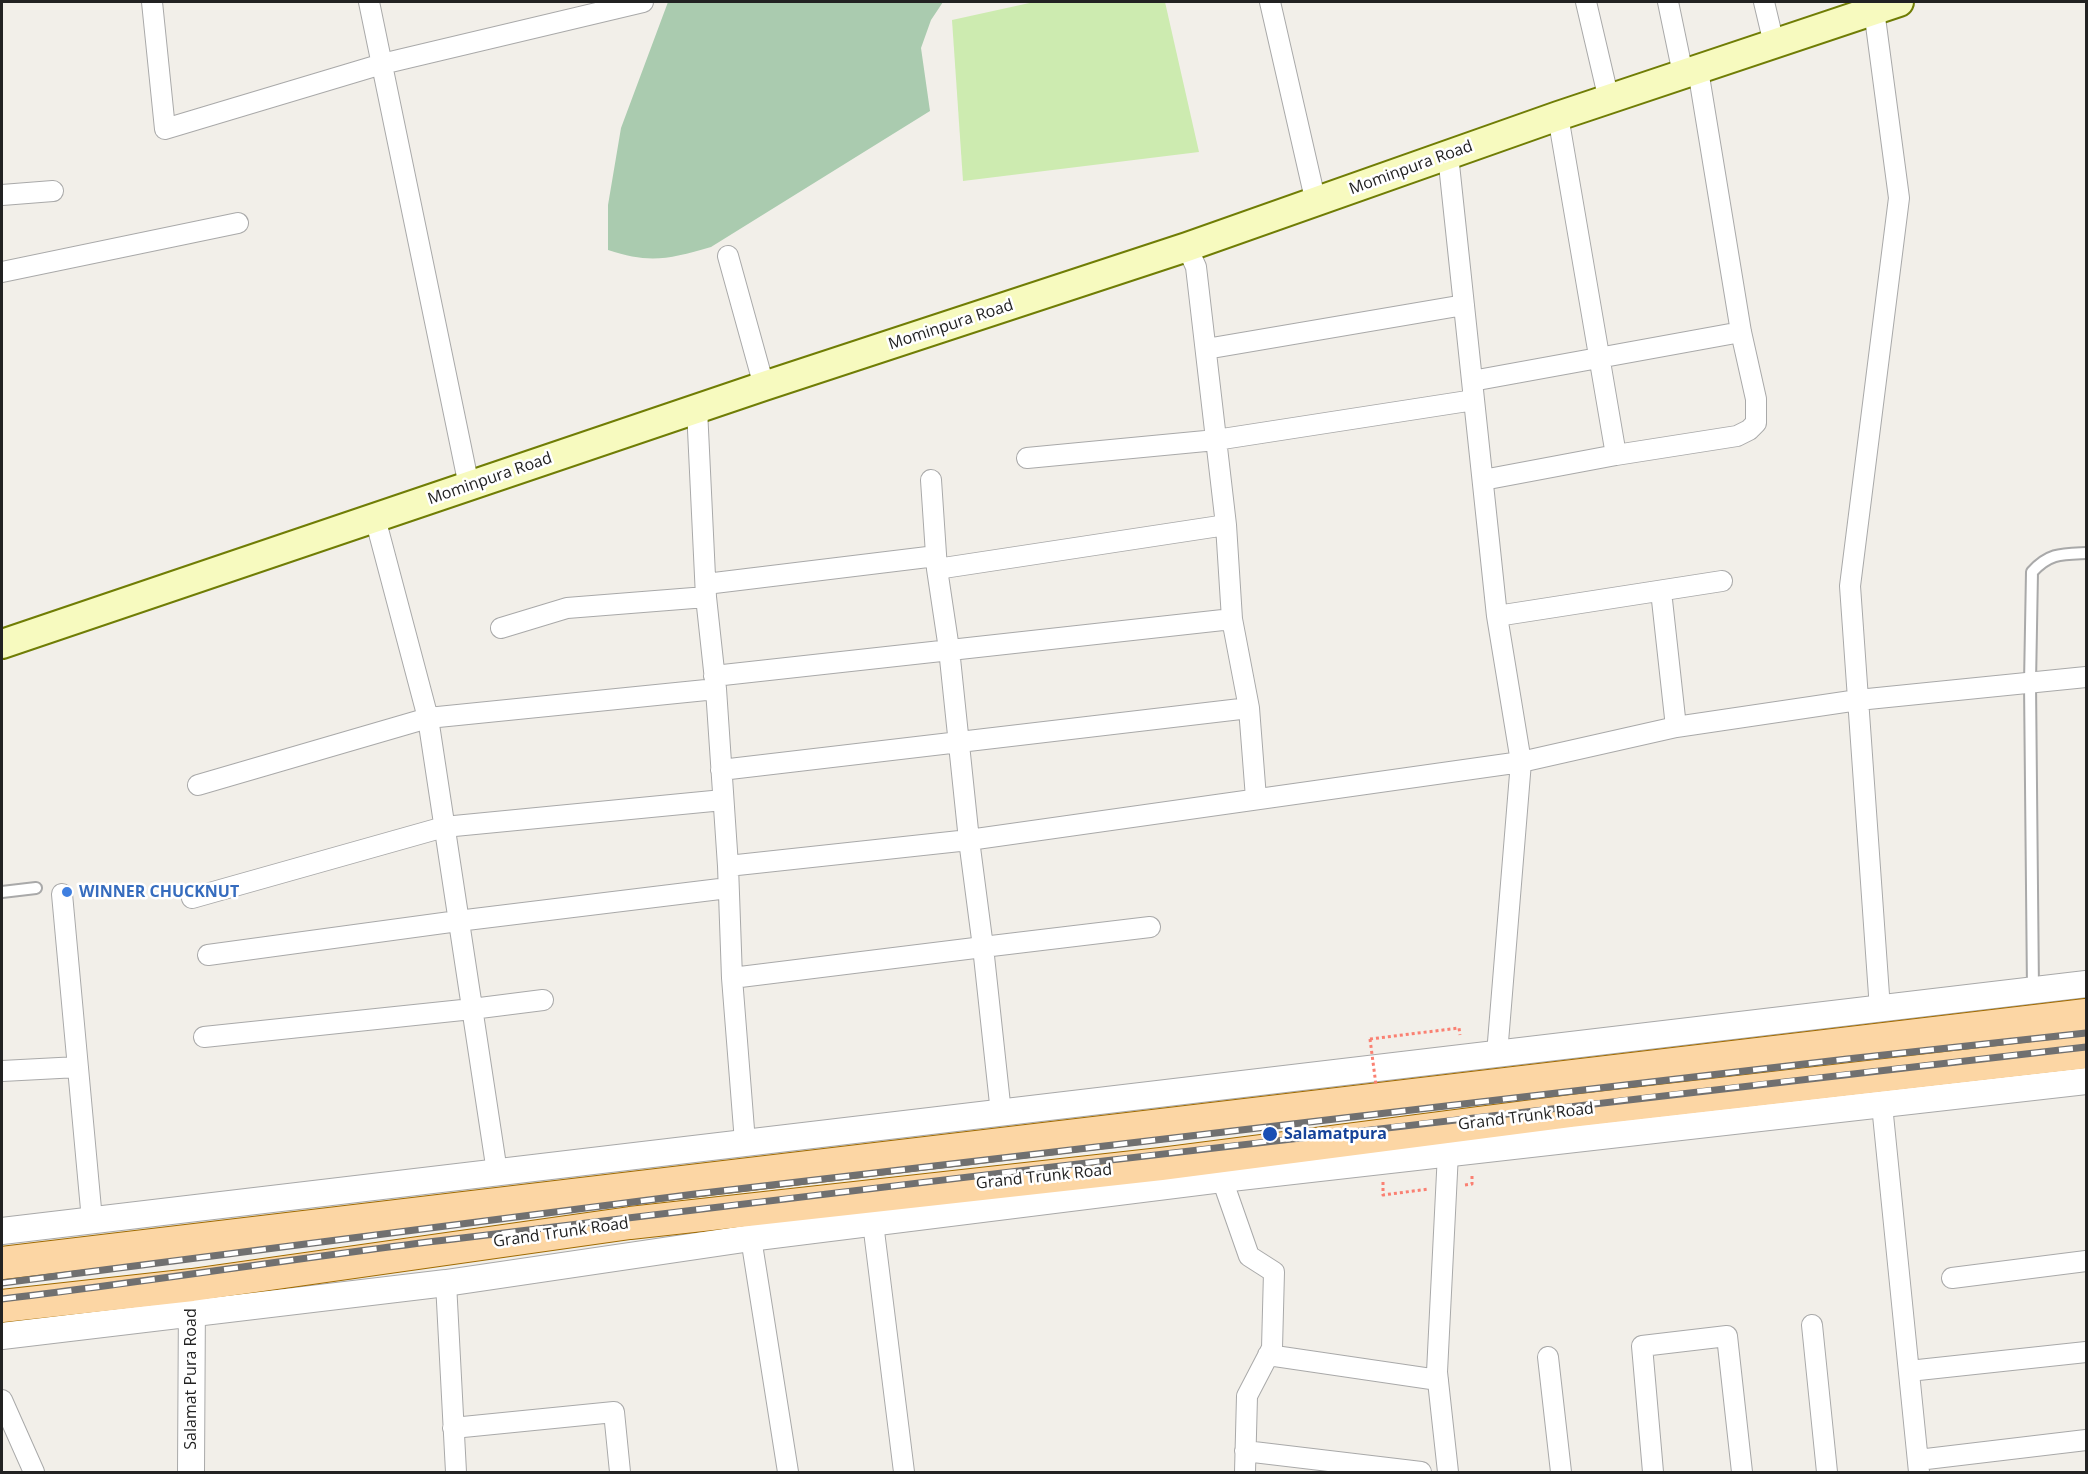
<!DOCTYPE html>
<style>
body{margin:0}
#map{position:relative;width:2088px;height:1474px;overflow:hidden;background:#f2efe9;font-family:"Open Sans",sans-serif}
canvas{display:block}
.frame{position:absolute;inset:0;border:3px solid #222;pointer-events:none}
</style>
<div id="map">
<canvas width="2088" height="1474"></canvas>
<div class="frame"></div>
</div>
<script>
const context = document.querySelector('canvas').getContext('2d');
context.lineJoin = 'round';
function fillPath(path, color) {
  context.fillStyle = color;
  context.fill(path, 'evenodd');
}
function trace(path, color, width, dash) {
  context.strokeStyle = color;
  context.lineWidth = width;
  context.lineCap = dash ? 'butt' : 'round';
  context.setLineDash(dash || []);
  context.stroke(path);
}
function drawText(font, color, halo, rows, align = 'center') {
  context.font = font + ' "Open Sans",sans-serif';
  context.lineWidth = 5;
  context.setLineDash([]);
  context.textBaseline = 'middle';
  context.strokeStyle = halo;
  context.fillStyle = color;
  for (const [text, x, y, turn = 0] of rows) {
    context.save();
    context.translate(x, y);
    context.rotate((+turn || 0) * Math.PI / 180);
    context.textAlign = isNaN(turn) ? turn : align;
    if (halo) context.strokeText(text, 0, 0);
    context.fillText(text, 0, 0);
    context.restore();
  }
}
fillPath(new Path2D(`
 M 1034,2 L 1165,2 L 1199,152 L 963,181 L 952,20 Z`), '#cdebb0');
fillPath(new Path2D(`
 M 668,2 L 943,2 L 931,20 L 921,48 L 930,111 L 711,247 C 669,259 650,264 608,250 L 608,205 L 621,128 Z`), '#aacbaf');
const service = new Path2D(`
 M 2,892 L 36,888
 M 2033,990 L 2030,683 L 2032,572 C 2049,553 2062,554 2086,553`);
const minor = new Path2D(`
 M 152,2 L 165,129 L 382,64 L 643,2
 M 369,2 L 469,486
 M 1270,2 L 1316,203
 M 1586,2 L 1609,100
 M 1668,2 L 1683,74
 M 1764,2 L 1774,44
 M 1874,10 L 1899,198 L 1850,586 L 1880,1009
 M 1558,116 L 1616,455
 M 1448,155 L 1497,616 L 1521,762 L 1497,1054
 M 2,195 L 53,191
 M 1187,247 L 1196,267 L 1226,525 L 1232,619 L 1249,708 L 1256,798
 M 728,256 L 764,386
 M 2,272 L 238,223
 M 1206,349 L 1464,305
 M 1472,381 L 1741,332
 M 697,409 L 706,597 L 716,689 L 728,866 L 732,978 L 745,1142
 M 1027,458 L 1216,440 L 1474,400
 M 1483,480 L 1616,455 L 1737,436 L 1749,430 L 1756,423 L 1756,399 L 1741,332 L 1698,70
 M 375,518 L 428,718 L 497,1172
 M 937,569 L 1226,525
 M 706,584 L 936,556
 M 1661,591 L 1676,727
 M 1497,616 L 1722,581
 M 501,628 L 567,608 L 706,597
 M 714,676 L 1232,619
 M 721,770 L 1249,708
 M 198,785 L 428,718 L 716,689
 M 728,866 L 969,840 L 1521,762 L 1676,727 L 1858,700 L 2086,677
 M 62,894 L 92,1220
 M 192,898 L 444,827 L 723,800
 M 208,955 L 458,921 L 728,888
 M 732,978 L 983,947 L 969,840 L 949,649 L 937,569 L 931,480
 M 204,1037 L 472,1009 L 543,1000
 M 2,1071 L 78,1067
 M 1882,1105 L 1919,1472
 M 1001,1113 L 983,947 L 1150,927
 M 1448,1153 L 1437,1372 L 1448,1472
 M 1222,1179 L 1249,1256 L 1274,1272 L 1272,1348 L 1247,1396 L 1245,1472
 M 873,1223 L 904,1472
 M 751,1238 L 788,1472
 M 1952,1278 L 2086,1261
 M 446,1283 L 456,1472
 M 1812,1325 L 1827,1472
 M 1268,1355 L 1438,1380
 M 1548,1357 L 1561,1472
 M 1909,1371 L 2086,1352
 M 2,1400 L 34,1472
 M 453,1428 L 614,1412 L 620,1472
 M 1245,1451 L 1421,1472
 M 1918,1460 L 2086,1440
 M 1653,1472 L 1642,1346 L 1727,1336 L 1742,1472`);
const tertiary = new Path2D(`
 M 2,1231 L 2086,984
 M 2,1336 L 446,1283 L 751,1238 L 1222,1179 L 2086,1081
 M 191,1472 L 192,1296`);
const secondary = new Path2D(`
 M 2,644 L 764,386 L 1187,247 L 1558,116 L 1899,2`);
const primary = new Path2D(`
 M 2,1263 L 2086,1015
 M 2,1306 L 192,1285 L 630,1223 L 1161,1164 L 1571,1111 L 2086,1052`);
trace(service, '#a9a9a9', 14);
trace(minor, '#a9a9a9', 22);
trace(tertiary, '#a9a9a9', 28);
trace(secondary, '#707d05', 32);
trace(primary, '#a06b00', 34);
trace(new Path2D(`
 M 1370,1039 L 1459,1028 L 1460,1035
 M 1383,1182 L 1383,1195 L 1429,1189
 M 1465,1185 L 1472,1184 L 1472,1173`), '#fa8072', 3, [3, 3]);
trace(service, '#fff', 10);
trace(minor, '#fff', 20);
trace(tertiary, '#fff', 26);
trace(secondary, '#f7fabf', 28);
trace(primary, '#fcd6a4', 32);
const rail = new Path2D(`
 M 2,1283 L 695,1194 L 1847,1059 L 2086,1033
 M 2,1299 C 155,1281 308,1256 462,1238 C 1003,1172 1545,1108 2086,1047`);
trace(rail, '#707070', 7);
trace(rail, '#fff', 4.5, [14]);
trace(new Path2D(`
 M 1370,1039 L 1376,1085`), '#fa8072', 3, [3, 3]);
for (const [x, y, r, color] of [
 [67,892,6,"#3f7fe0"],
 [1270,1134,8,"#1a4fb4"]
]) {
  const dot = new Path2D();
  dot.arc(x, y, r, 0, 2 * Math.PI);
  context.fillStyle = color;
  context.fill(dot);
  trace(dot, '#fff', 2);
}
drawText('16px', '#222', '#fff', [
 ["Mominpura Road",1411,168,-20],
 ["Mominpura Road",951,325,-18],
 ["Mominpura Road",490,479,-19],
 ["Grand Trunk Road",1526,1117,-7],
 ["Grand Trunk Road",1044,1177,-6],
 ["Grand Trunk Road",561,1233,-8],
 ["Salamat Pura Road",191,1379,-90]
]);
drawText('bold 16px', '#366cbe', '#fff', [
 ["WINNER CHUCKNUT",79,892]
], 'left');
drawText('bold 16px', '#164399', '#fff', [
 ["Salamatpura",1284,1134]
], 'left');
</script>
